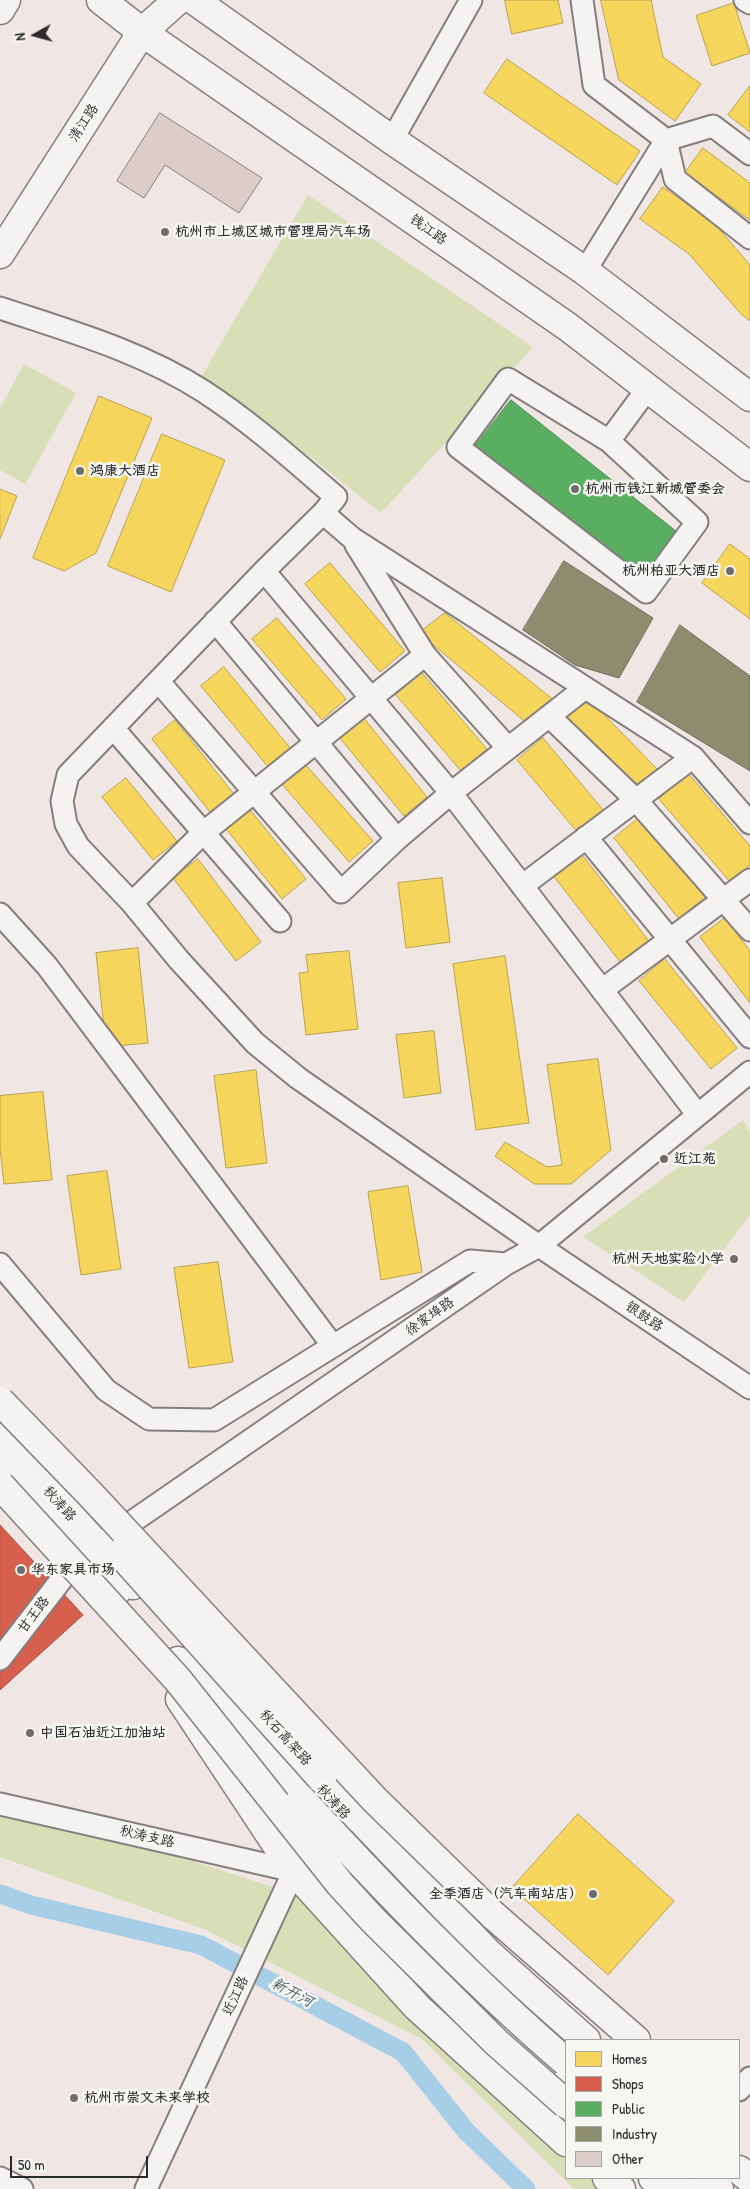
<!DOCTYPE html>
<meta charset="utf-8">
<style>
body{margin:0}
#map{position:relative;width:750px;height:2189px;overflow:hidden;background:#f0e6e4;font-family:"Patrick Hand",sans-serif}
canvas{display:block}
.legend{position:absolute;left:565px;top:2039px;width:175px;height:140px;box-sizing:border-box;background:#f6f6f2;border:1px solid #a5a5a2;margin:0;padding:6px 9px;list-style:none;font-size:15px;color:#2b2b2b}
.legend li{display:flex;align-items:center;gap:10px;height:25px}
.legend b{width:25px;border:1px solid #a5a5a2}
.north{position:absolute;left:10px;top:10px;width:50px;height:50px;-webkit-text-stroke:4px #f6f6f2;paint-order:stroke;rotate:263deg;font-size:14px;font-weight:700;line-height:20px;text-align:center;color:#2b2b2b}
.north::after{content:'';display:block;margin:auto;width:18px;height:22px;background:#2b2b2b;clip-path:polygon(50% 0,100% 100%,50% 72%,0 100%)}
.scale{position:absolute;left:10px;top:2156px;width:138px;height:22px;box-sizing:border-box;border:2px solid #2b2b2b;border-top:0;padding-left:6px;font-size:15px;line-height:18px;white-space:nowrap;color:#2b2b2b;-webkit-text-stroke:4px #f6f6f2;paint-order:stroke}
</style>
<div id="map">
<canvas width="750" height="2189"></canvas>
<ul class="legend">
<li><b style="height:14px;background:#f6d55c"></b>Homes</li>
<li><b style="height:14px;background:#d6604d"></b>Shops</li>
<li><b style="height:14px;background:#5aae61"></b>Public</li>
<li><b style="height:14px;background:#8c8c6e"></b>Industry</li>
<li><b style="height:14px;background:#dccdcb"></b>Other</li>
</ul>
<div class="north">N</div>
<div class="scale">50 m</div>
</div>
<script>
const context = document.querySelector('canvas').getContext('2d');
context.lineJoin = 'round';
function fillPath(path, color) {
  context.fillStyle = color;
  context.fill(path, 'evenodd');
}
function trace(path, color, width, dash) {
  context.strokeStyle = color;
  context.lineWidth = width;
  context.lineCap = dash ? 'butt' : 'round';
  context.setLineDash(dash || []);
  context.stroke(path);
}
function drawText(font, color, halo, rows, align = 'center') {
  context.font = font + ' "Patrick Hand","LXGW WenKai TC",sans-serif';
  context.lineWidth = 5;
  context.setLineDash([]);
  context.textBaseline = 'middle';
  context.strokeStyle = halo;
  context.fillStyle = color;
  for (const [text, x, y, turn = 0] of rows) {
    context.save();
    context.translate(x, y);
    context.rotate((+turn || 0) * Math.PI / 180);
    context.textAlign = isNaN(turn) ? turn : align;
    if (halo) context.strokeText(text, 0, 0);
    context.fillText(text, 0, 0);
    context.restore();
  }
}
fillPath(new Path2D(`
 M 308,195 L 533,347 L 381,513 L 266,422 L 201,377 Z
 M 24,364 L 76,393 L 25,484 L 0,470 L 0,408 Z
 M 743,1120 L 750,1132 L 750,1215 L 684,1302 L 583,1237 Z
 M 0,1799 L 273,1887 L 395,1935 L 566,2081 L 566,2178 L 621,2178 L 612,2189 L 574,2189 L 422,2039 L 204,1929 L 0,1857 Z`), '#d8dfb6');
const homes = new Path2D(`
 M 505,0 L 558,0 L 563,23 L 512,34 Z
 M 601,0 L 651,0 L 663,57 L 701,84 L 675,121 L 619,80 Z
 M 734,3 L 750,53 L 712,66 L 696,16 Z
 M 507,59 L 640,151 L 617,185 L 484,93 Z
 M 750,86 L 750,132 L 728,115 Z
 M 703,148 L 750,183 L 750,220 L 685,173 Z
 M 663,187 L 714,223 L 750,265 L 750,321 L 741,314 L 689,254 L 640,219 Z
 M 99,396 L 152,418 L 96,553 L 64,571 L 33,558 Z
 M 162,434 L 225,460 L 171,592 L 108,566 Z
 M 0,489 L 17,496 L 0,539 Z
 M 730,544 L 750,559 L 750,619 L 702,583 Z
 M 330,563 L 405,651 L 380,672 L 305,584 Z
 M 445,613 L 555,701 L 529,725 L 419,633 Z
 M 277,618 L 346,699 L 322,720 L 252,639 Z
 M 224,667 L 291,749 L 269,768 L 201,686 Z
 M 422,673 L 487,749 L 461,771 L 396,695 Z
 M 587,697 L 660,772 L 640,792 L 566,717 Z
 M 363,717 L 427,797 L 404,816 L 339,737 Z
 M 175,720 L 234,794 L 210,812 L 152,739 Z
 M 543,738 L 609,817 L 583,839 L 517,760 Z
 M 305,764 L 373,841 L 349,862 L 282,784 Z
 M 688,773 L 750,846 L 750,865 L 730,882 L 659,799 Z
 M 126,778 L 177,841 L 153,860 L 102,797 Z
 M 247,806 L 306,879 L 282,899 L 223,825 Z
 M 640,817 L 705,897 L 679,919 L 614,838 Z
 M 580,852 L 649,941 L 621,963 L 552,874 Z
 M 198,859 L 261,942 L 236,961 L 173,878 Z
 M 442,878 L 450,942 L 406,948 L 398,883 Z
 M 725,918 L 750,951 L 750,1003 L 700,937 Z
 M 138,948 L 148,1043 L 106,1047 L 96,953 Z
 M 349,951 L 358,1029 L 306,1035 L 299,973 L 308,972 L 306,955 Z
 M 505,956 L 529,1123 L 476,1130 L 453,964 Z
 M 665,959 L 737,1048 L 711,1069 L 639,981 Z
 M 434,1031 L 441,1093 L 404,1098 L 396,1035 Z
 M 598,1059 L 611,1150 L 571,1184 L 534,1184 L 495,1156 L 505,1142 L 547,1167 L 562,1165 L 547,1065 Z
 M 256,1070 L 267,1163 L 226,1168 L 214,1076 Z
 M 43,1092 L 52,1180 L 4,1184 L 0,1148 L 0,1096 Z
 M 107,1171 L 121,1269 L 81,1275 L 67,1176 Z
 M 408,1186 L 422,1272 L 381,1280 L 368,1192 Z
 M 218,1262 L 233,1362 L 189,1368 L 174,1268 Z
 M 578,1814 L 674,1901 L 608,1975 L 512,1888 Z`);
fillPath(homes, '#f6d55c');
trace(homes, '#b9a24d', 1);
const shops = new Path2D(`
 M 0,1525 L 83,1615 L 0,1690 Z`);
fillPath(shops, '#d6604d');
trace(shops, '#a35043', 1);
const public = new Path2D(`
 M 511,400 L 677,532 L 640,579 L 474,447 Z`);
fillPath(public, '#5aae61');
trace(public, '#4c8751', 1);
const industry = new Path2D(`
 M 564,561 L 653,618 L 619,678 L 575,665 L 523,630 Z
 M 680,625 L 750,676 L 750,771 L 637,702 Z`);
fillPath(industry, '#8c8c6e');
trace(industry, '#6f6f5a', 1);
trace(new Path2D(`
 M 0,1894 L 31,1905 L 201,1945 L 403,2052 L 466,2131 L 526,2189`), '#a6cfe7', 19);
const building = new Path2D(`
 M 160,113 L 262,178 L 239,213 L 165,165 L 144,198 L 117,181 Z`);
fillPath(building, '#dccdcb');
trace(building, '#847f7e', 1);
const minor = new Path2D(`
 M 582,0 L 594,85 L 666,140 L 713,126 L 750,154
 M 745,0 L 750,3
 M 392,140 L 471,0
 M 666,140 L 675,179 L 750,238
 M 585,271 L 666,140
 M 0,308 C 69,331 141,351 203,391 C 251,422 293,460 336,497 L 323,513 L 264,571 L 68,775 L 62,801 L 66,824 L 78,846 L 132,903 L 179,960 L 255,1043 L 298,1078 L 539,1246 L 750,1388
 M 609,441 L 508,379 L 458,447 L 646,592 L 697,522 L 609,441 L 648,388
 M 323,513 L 352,538 L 693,757 L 750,823
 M 356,545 L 425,655 L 508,748
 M 264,571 L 451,793 L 585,688
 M 215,621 L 397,839
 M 159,682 L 341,892 L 397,839 L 451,793 L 698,1115
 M 549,716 L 636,800 L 750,930
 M 113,728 L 280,921
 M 586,837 L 750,1037
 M 522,886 L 693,757
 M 132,903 L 203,833 L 425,655
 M 0,914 L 47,966 L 333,1346
 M 602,990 L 750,880
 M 0,1264 L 106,1390 L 149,1419 L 214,1420 L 470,1261 L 506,1264
 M 97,1546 L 506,1264 L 539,1246 L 750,1072
 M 0,1659 L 68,1571
 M 0,1804 L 294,1871
 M 739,2090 L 750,2078
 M 0,2178 L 22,2189
 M 146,2189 L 294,1871 L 347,1819`);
const major = new Path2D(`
 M 101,0 L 142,32 L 568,327 L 750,467
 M 194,0 L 392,140 L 585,271 L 750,397
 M 0,10 L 6,0
 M 0,254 L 142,32 L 178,0
 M 0,1438 L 133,1585
 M 180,1699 L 294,1871 L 417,2007 L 566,2142
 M 469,1998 L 566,2084
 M 607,2178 L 621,2189
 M 677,2178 L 691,2189`);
const highway = new Path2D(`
 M 0,1463 L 116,1592
 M 178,1661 L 301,1799
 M 322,1779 L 488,1953 L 586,2040
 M 493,1915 L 636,2040
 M 739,2170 L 750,2179
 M 653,2178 L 666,2189
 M 705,2178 L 719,2189`);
trace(minor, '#847f7e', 25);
trace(major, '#847f7e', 31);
trace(highway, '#847f7e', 31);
trace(minor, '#f4f3f1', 21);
trace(major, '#f4f3f1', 28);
trace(highway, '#f4f3f1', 28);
const highwayBridge = new Path2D(`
 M 0,1401 L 92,1496 L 375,1800 L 493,1915
 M 0,1485 L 178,1680 L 340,1884 L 373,1920 L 496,2042 L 566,2104
 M 120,1553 L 322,1779
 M 301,1799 C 386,1891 472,1981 566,2062`);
trace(highwayBridge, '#847f7e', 31, []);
trace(highwayBridge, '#f4f3f1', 28);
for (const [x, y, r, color] of [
 [165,232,5,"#706c6c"],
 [80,471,5,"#706c6c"],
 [575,489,5,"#706c6c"],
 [730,571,5,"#706c6c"],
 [664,1159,5,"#706c6c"],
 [734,1259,5,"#706c6c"],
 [21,1570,5,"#706c6c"],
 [30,1733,5,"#706c6c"],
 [593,1894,5,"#706c6c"],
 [74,2098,5,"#706c6c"]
]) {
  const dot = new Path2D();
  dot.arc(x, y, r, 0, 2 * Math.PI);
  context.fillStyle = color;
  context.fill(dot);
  trace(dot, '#f6f6f2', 2);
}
drawText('14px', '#2b2b2b', '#f6f6f2', [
 ["清江路",84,123,-57],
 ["钱江路",428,230,35],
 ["徐家埠路",430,1317,-35],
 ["银鼓路",644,1317,34],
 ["秋涛路",59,1504,48],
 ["甘王路",34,1615,-53],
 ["秋石高架路",285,1738,48],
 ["秋涛路",333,1802,47],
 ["秋涛支路",147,1837,13],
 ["近江路",236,1996,-65]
]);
drawText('bold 14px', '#2b2b2b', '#f6f6f2', [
 ["杭州市上城区城市管理局汽车场",175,232],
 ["鸿康大酒店",90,471],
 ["杭州市钱江新城管委会",585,489],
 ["杭州柏亚大酒店",720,571,"right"],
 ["近江苑",674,1159],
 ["杭州天地实验小学",724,1259,"right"],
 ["华东家具市场",31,1570],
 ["中国石油近江加油站",40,1733],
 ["全季酒店（汽车南站店）",583,1894,"right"],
 ["杭州市崇文未来学校",84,2098]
], 'left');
drawText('italic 15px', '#475964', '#f6f6f2', [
 ["新开河",292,1993,28]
]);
</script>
